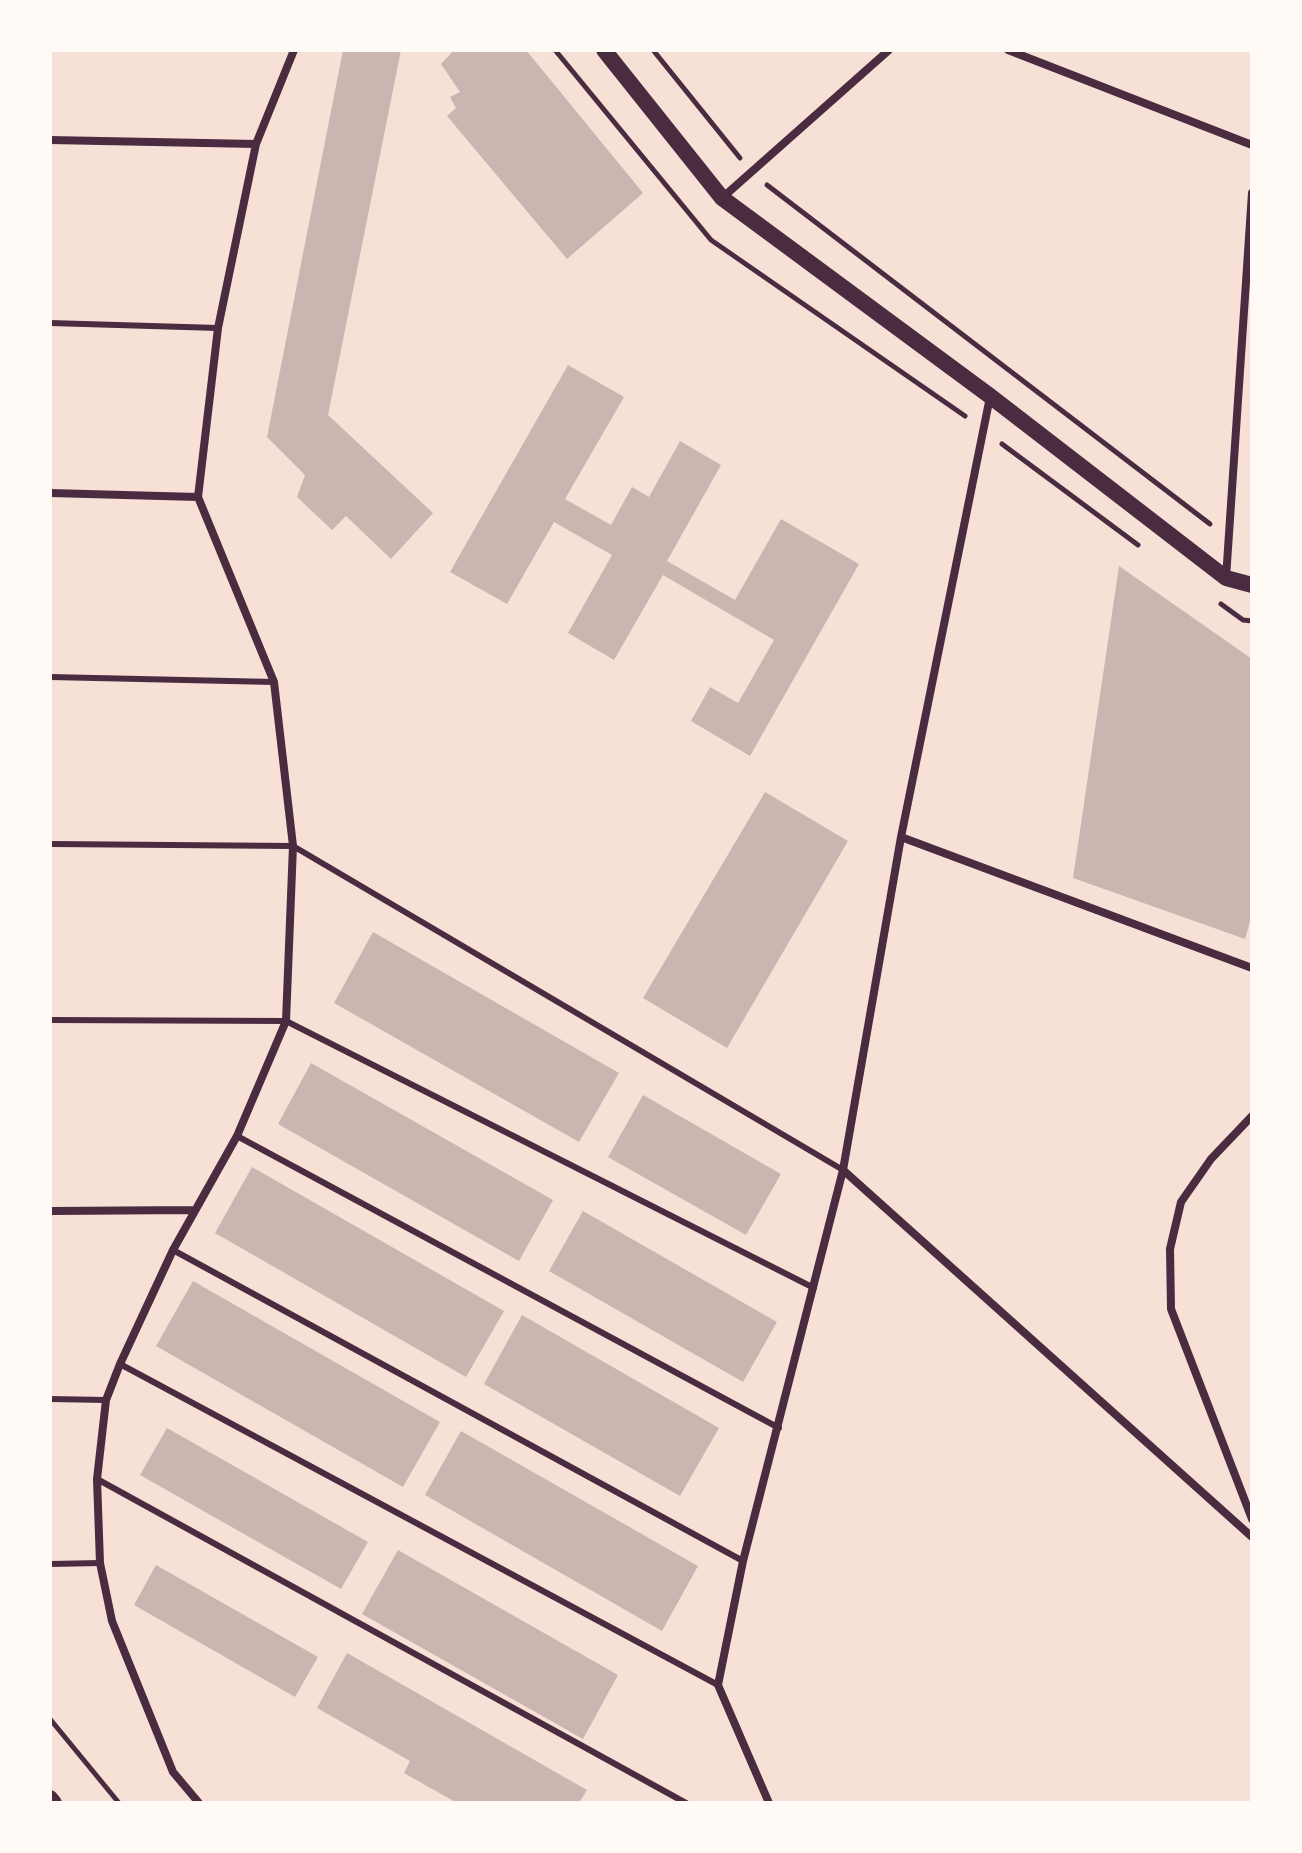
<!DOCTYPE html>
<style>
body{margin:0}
#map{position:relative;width:1302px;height:1853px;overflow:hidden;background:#f7e1d7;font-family:Quicksand,sans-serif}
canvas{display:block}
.frame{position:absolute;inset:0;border:52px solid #fffaf5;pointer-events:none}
</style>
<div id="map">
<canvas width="1302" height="1853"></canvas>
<div class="frame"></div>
</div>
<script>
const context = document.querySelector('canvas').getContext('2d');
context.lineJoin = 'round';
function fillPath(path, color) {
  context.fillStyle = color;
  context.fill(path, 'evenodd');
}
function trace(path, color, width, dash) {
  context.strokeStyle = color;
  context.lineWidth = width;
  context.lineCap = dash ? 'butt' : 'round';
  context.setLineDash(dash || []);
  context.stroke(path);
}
fillPath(new Path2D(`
 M 343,50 L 401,50 L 328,415 L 433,513 L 391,559 L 346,516 L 332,530 L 297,497 L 305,475 L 267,437 Z
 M 454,50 L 526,50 L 643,193 L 567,259 L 447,116 L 456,108 L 450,97 L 460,92 L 441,64 Z
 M 568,365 L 624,397 L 565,499 L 611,525 L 632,487 L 649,497 L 680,441 L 721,465 L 667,561 L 735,600 L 781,519 L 859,564 L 750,756 L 691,721 L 710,687 L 738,703 L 774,640 L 663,575 L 614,660 L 568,633 L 612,555 L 554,522 L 507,604 L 450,572 Z
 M 1119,566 L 1252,659 L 1252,914 L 1245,939 L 1073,878 Z
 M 765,792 L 848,841 L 727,1048 L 643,998 Z
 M 373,932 L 619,1073 L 579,1142 L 334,1003 Z
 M 311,1063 L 553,1200 L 519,1261 L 278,1124 Z
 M 643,1095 L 781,1174 L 746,1235 L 608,1157 Z
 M 252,1167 L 504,1311 L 466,1377 L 215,1233 Z
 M 583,1211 L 777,1322 L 743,1382 L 549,1271 Z
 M 193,1281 L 440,1422 L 403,1487 L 156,1346 Z
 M 522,1315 L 719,1428 L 680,1496 L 484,1384 Z
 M 167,1428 L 368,1542 L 341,1589 L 140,1475 Z
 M 461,1431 L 698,1566 L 662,1631 L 425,1495 Z
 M 398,1550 L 618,1675 L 583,1739 L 362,1614 Z
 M 156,1565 L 318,1657 L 295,1697 L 134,1605 Z
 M 347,1653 L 587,1790 L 579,1803 L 457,1803 L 404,1773 L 410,1761 L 317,1708 Z`), '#ccb4b1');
trace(new Path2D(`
 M 555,50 L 711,240 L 965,416
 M 653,50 L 740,158
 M 767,185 L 1210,524
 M 1002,444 L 1138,545
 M 1221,604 L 1243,620 L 1252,621
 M 50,1719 L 119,1803`), '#4a2c40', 5);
trace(new Path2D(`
 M 50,323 L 218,328
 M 50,677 L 274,682
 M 50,844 L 293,846 L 843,1170
 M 50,1020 L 286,1021 L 814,1288
 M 237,1136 L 779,1428
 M 173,1250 L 743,1561
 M 120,1364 L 718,1685
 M 50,1399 L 106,1400
 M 97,1479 L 686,1803
 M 50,1564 L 100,1563`), '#4a2c40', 6);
trace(new Path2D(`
 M 1008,50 L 1252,145
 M 50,140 L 256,144
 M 722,198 L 889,50
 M 50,493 L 198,497
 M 1226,578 L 1252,193
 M 901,837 L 1252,968
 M 1252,1116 L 1211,1159 L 1181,1202 L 1170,1249 L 1171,1309 L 1252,1519
 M 843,1170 L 1252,1537
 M 50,1211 L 194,1210
 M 199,1803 L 173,1772 L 112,1621 L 100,1563 L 97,1479 L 106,1400 L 120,1364 L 173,1250 L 237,1136 L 286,1021 L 293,846 L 274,682 L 198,497 L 218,328 L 256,144 L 294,50
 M 769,1803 L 718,1685 L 743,1561 L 843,1170 L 901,837 L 990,397`), '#4a2c40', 8);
trace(new Path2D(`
 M 604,50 L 722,198 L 990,396 L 1226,578 L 1252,585
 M 50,1798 L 54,1803`), '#4a2c40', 16);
</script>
